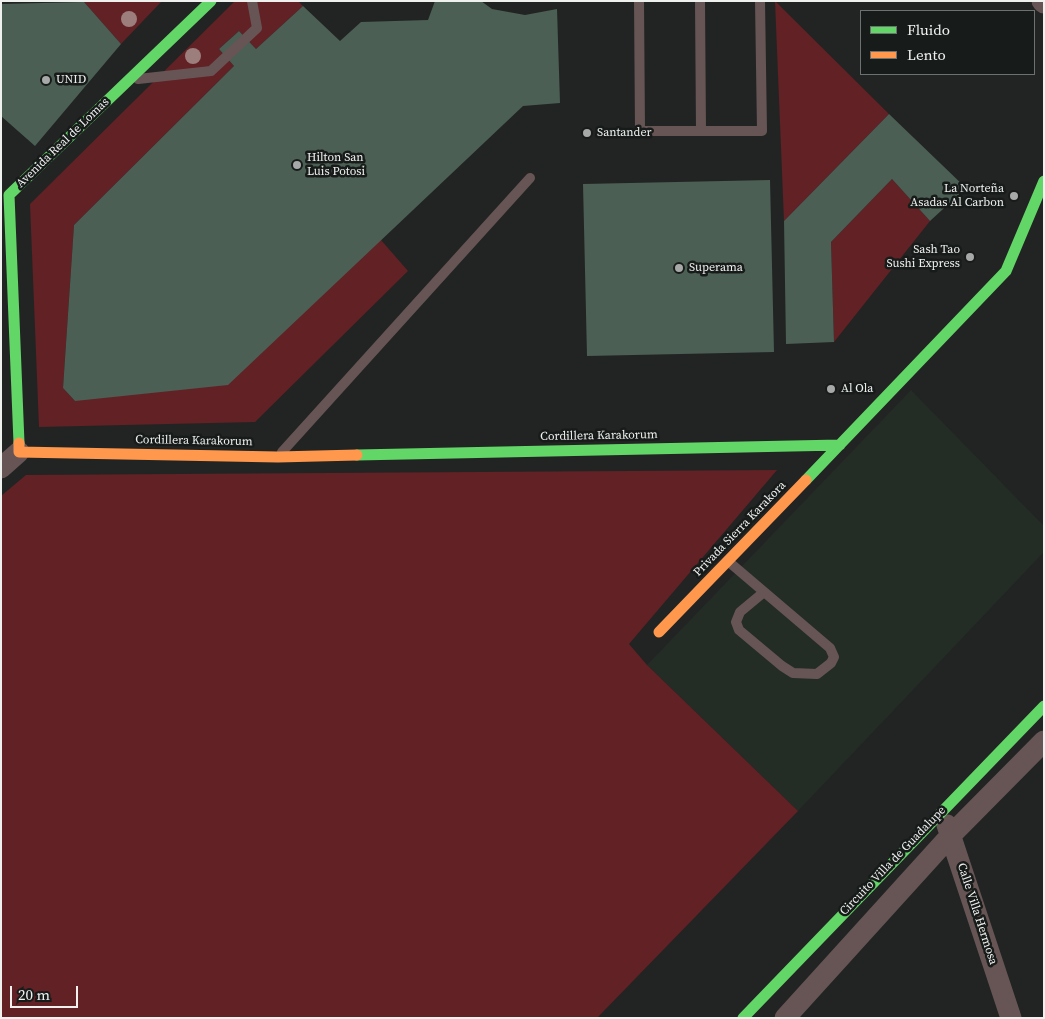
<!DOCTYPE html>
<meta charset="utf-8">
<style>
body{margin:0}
#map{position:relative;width:1045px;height:1019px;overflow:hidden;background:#222423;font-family:"Source Serif 4",serif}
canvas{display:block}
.frame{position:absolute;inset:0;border:2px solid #eff1ef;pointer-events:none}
.legend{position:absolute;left:860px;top:10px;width:175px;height:65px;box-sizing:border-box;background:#171b19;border:1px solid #6d716f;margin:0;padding:6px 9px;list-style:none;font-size:15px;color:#eff1ef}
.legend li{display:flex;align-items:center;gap:10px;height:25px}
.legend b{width:25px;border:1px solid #6d716f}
.scale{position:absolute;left:10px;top:986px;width:68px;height:22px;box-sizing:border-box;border:2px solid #eff1ef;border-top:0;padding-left:6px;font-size:15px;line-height:18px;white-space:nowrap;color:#eff1ef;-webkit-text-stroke:4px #171b19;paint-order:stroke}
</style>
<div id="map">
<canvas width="1045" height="1019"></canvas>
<div class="frame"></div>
<ul class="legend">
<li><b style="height:6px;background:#63d668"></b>Fluido</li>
<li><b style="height:6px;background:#ff974d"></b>Lento</li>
</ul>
<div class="scale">20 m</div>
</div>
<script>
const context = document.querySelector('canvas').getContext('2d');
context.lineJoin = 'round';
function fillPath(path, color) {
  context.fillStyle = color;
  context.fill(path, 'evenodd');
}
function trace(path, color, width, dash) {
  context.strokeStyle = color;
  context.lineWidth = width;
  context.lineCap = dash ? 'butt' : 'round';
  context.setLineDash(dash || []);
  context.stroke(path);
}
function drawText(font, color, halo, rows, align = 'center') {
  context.font = font + ' "Source Serif 4",serif';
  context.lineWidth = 5;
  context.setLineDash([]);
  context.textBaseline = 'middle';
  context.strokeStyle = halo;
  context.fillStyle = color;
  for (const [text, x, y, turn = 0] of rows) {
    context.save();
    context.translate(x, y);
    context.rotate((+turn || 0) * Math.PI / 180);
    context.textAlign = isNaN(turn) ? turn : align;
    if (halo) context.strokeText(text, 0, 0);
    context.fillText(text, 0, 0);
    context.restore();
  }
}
fillPath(new Path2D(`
 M 911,390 L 1044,526 L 1044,552 L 798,811 L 647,665 Z`), '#242c26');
fillPath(new Path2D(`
 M 83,1 L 162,1 L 121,44 Z
 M 235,1 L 298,1 L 303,6 L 256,49 L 239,31 L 219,49 L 234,66 L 74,225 L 63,388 L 75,401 L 381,240 L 408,271 L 255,422 L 39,427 L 30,204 Z
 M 775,1 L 889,114 L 784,221 Z
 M 892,179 L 930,221 L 834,342 L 831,242 Z
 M 777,470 L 629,644 L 647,665 L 798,811 L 597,1018 L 1,1018 L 1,496 L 26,475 Z`), '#622124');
fillPath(new Path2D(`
 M 435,1 L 481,1 L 492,9 L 525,15 L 557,9 L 560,103 L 523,106 L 228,385 L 75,401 L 63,388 L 74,225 L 234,66 L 219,49 L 239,31 L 256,49 L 303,6 L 340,41 L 361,22 L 428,20 Z
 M 84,2 L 121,44 L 35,146 L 1,116 L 1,4 Z
 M 889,114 L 966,188 L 930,221 L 892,179 L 831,242 L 834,342 L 786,344 L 784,221 Z
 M 770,180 L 774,352 L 587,356 L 583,184 Z`), '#4b5f54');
trace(new Path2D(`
 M 639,1 L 640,131 L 762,131 L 760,1
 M 700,1 L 701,131
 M 138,79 L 211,71 L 257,28 L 252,1
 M 282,452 L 530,178
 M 729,562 L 830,648 L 834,657 L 831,663 L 817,674 L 793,673 L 782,666 L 739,630 L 736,622 L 740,612 L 764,592`), '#675555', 10);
trace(new Path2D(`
 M 1042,1 L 1044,3
 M 1,468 L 19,452
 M 947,825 L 1011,1018
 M 785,1018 L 951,835 L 1044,741`), '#675555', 21);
trace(new Path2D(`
 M 19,443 L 9,195 L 211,1
 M 357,455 L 840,445
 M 806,480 L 1006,271 L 1044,181
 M 743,1018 L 1044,706`), '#63d668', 11);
trace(new Path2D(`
 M 19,443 L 19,452 L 278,457 L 357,455
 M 659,632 L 806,480`), '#ff974d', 11);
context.fillStyle = '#9c7f7d';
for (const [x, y] of [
 [129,19],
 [193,56]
]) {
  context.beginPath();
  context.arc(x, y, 8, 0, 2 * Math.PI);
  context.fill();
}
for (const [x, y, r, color] of [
 [46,80,5,"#a7a9a8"],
 [587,133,5,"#a7a9a8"],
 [297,165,5,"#a7a9a8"],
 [1014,196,5,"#a7a9a8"],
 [970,257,5,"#a7a9a8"],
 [679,268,5,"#a7a9a8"],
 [831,389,5,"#a7a9a8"]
]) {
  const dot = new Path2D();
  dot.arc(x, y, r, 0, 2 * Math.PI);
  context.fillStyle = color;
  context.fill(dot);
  trace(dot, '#171b19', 2);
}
drawText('12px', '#eff1ef', '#171b19', [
 ["UNID",56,80],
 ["Santander",597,133],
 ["Hilton San",307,158],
 ["Luis Potosi",307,172],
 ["La Norteña",1004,189,"right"],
 ["Asadas Al Carbon",1004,203,"right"],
 ["Sash Tao",960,250,"right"],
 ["Sushi Express",960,264,"right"],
 ["Superama",689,268],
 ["Al Ola",841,389]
], 'left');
drawText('12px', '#eff1ef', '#171b19', [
 ["Avenida Real de Lomas",63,143,-44],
 ["Cordillera Karakorum",599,436,-1],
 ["Cordillera Karakorum",194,441,1],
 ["Privada Sierra Karakora",740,529,-46],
 ["Circuito Villa de Guadalupe",893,861,-46],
 ["Calle Villa Hermosa",977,914,72]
]);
</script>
